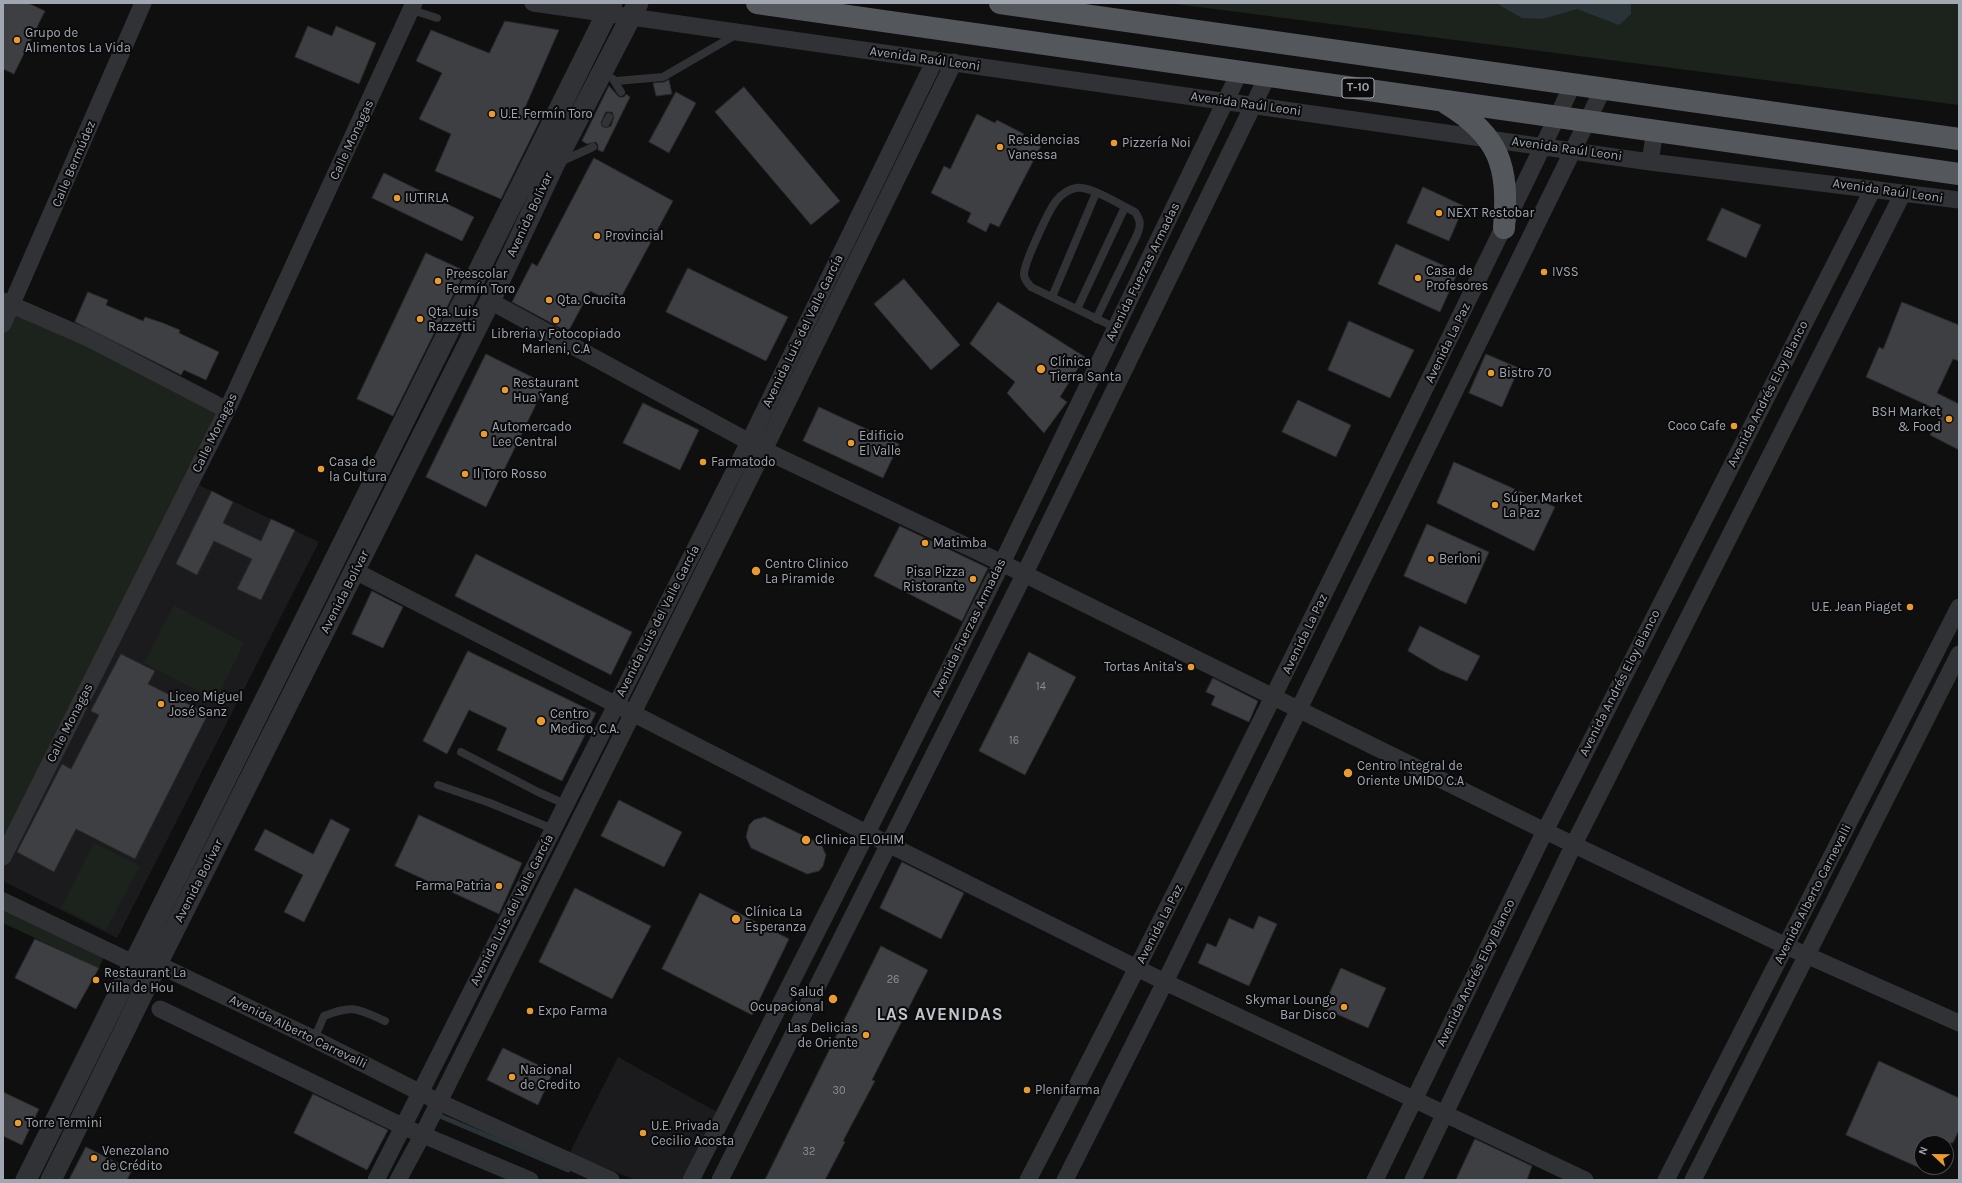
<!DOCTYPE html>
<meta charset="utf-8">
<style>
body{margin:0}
#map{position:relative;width:1962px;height:1183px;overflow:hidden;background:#0f0f10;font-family:Karla,sans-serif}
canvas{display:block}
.frame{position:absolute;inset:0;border:4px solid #a1a7b1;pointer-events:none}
.north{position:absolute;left:1914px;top:1135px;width:40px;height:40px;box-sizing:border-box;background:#0a0a0b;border:1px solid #46494d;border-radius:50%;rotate:292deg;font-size:11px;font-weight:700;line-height:16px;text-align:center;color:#a1a7b1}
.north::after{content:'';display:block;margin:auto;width:14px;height:18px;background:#ea9b2e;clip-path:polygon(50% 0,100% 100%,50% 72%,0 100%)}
</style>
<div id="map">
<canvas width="1962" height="1183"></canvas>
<div class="frame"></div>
<div class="north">N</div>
</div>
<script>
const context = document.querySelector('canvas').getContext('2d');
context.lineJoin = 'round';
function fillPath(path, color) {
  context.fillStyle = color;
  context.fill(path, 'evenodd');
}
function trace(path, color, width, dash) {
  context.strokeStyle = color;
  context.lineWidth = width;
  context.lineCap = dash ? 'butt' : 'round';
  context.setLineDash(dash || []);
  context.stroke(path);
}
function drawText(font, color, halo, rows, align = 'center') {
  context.font = font + ' Karla,sans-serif';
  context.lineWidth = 4;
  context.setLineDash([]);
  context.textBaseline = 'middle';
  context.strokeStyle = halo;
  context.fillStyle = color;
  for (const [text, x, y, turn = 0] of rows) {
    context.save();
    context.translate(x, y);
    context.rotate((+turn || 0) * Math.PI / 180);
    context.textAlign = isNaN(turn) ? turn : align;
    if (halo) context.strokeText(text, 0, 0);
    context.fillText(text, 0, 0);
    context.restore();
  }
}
fillPath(new Path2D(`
 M 199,485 L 319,542 L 117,938 L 3,881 L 3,867 Z
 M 618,1057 L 717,1112 L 684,1180 L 636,1180 L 569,1154 Z`), '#1b1b1d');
fillPath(new Path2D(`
 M 1168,3 L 1959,3 L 1959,105 Z
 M 13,305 L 227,410 L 3,857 L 3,324 Z
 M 174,605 L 244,643 L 216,700 L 144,663 Z
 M 94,843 L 140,866 L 106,930 L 61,908 Z
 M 3,901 L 106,951 L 99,968 L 3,923 Z`), '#1c231c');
fillPath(new Path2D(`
 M 1496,3 L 1631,3 L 1631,14 L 1619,25 L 1577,9 L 1542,19 L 1522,18 Z`), '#293338');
trace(new Path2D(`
 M 440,1116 L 568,1170`), '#293338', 5);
const building = new Path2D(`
 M 3,3 L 28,3 L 45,11 L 14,74 L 3,69 Z
 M 505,21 L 559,30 L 524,110 L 541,118 L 501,199 L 435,171 L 451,134 L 419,119 L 442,73 L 416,61 L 431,30 L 489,53 Z
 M 308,26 L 332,36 L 336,26 L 376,43 L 359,84 L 295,57 Z
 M 669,80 L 672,94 L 656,96 L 653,83 L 664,82 Z
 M 609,86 L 619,97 L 624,97 L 626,94 L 630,97 L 603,152 L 598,150 L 598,145 L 596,142 L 587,144 L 582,141 ZM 606,112 L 612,112 L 614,117 L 611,126 L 606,128 L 602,126 L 601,123 Z
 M 744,87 L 840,201 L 811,225 L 715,112 Z
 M 676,92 L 696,103 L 669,153 L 649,142 Z
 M 977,114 L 995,123 L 997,120 L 1024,134 L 1022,136 L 1041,146 L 999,227 L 990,223 L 986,232 L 967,222 L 971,213 L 931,193 L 944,166 L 950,169 Z
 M 594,158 L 673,201 L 617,305 L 590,291 L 568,332 L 512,302 L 532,263 L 537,266 Z
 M 384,173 L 474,217 L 462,241 L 372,198 Z
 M 1423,187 L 1464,206 L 1449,241 L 1407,223 Z
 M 1722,208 L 1761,225 L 1746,258 L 1707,240 Z
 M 1396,244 L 1458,272 L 1440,312 L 1378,284 Z
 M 426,253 L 465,271 L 393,416 L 357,399 Z
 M 688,268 L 788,317 L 766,361 L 666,312 Z
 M 904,279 L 960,345 L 931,370 L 874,304 Z
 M 88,292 L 108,300 L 106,305 L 143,321 L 145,317 L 163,323 L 180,330 L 179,333 L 219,352 L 206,380 L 184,370 L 181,375 L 75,322 Z
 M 998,302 L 1085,357 L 1060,397 L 1067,402 L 1044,433 L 1007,393 L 1015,382 L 970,344 Z
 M 1902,302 L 1959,325 L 1959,361 L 1953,359 L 1937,393 L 1959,404 L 1959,450 L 1930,435 L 1942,412 L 1866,377 L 1879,347 L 1883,349 Z
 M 1349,321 L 1414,350 L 1390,398 L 1328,370 Z
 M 486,354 L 546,384 L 486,507 L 426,477 Z
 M 1486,354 L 1519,368 L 1502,407 L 1469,393 Z
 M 1298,400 L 1351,425 L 1336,457 L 1282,432 Z
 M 643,403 L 699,430 L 680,470 L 623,443 Z
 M 819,407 L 899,444 L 883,478 L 803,441 Z
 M 1454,462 L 1555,507 L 1534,551 L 1437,503 Z
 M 212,491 L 233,502 L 223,523 L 261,541 L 271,519 L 295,530 L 261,600 L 237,589 L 252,559 L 214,541 L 197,575 L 176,564 Z
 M 1427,524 L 1489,552 L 1466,604 L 1404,576 Z
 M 900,526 L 988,568 L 962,621 L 874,576 Z
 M 476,554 L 632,632 L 611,675 L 455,596 Z
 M 372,591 L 403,607 L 383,648 L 352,634 Z
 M 1420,626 L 1480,656 L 1467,681 L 1440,670 L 1408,651 Z
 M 468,651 L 596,713 L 562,781 L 497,750 L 507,728 L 469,710 L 447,754 L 423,741 Z
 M 1029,652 L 1076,677 L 1025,775 L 979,751 Z
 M 121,654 L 155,671 L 148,684 L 208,714 L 135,859 L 76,829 L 54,872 L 17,852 L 62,764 L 71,769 L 99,715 L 91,711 Z
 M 1213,678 L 1258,701 L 1249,722 L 1211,705 L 1215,696 L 1206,692 Z
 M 619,800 L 682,832 L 664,867 L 601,836 Z
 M 419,815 L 522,863 L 499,914 L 395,866 Z
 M 765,817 L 821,844 L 826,855 L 823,866 L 819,871 L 807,874 L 751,848 L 746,837 L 749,825 L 754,820 Z
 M 331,819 L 350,829 L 304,922 L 284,912 L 303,875 L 254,850 L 265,829 L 313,854 Z
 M 902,862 L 964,893 L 941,939 L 880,908 Z
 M 575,888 L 651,926 L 612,999 L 539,962 Z
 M 700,893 L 789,939 L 752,1015 L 662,969 Z
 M 1259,916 L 1277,924 L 1249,986 L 1198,963 L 1207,943 L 1216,947 L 1229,918 L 1253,929 Z
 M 35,939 L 99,968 L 76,1009 L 15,978 Z
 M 881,946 L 928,970 L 872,1080 L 875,1081 L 843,1141 L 845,1142 L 825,1180 L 765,1180 Z
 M 1341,968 L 1386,988 L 1368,1028 L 1323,1008 Z
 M 503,1048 L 553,1072 L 538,1105 L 487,1080 Z
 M 1879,1061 L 1959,1098 L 1959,1130 L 1953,1143 L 1922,1143 L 1922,1169 L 1846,1135 Z
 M 3,1092 L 39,1109 L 22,1145 L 3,1136 Z
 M 313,1094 L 388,1130 L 367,1170 L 294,1133 Z
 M 1475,1139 L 1532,1166 L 1527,1180 L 1456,1180 Z
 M 86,1147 L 132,1170 L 127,1180 L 69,1180 Z`);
fillPath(building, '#3e3f43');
trace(building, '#29292c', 1);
trace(new Path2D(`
 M 412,10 L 437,18
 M 613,79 L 621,92
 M 616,81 L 663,77 L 737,34
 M 606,123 L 609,117
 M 560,162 L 593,147
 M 1052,297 L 1096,193
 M 1077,309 L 1125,207
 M 1096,319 L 1137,235 C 1141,225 1141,221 1135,212 C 1120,205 1092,186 1076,188 C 1068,189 1061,195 1056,201 C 1049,210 1024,263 1024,274 C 1024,280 1028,283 1031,287 L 1116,328
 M 461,752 L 538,792 L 565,804
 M 438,785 L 490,803 L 553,829
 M 314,1039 L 324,1016 C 353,1004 358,1009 385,1021`), '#303235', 8);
trace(new Path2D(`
 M 533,3 L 1650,162 L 1959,200
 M 1650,162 L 1655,130
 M 3,301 L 88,338 L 227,410
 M 490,301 L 764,450 L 1002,563 L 1545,831 L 1786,946 L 1959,1023
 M 3,324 L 143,3
 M 355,571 L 888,844 L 1165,982 L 1585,1180
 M 3,857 L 227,410 L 414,3
 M 3,901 L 133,963
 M 157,964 L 314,1039 L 439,1102 L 611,1180
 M 160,1009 L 404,1127 L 530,1180
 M 376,1180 L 749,442 L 935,60
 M 398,1180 L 423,1134 L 764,450 L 954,62
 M 691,1180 L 867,833 L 1002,563 L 1240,71
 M 720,1180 L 1024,575 L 1268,75
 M 1028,1180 C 1216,818 1395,451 1573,84
 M 1065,1180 L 1165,982 L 1603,89
 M 1375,1180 L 1545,831 L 1873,189
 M 1413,1180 L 1574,844 L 1903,193
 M 1666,1180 L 1959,607
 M 1693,1180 L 1959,654`), '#303235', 17);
trace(new Path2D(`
 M 26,1180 L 612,3
 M 51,1180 L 157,964 L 490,301 L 554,165 L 638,3`), '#303235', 21);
trace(new Path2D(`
 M 757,3 L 1959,174
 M 1000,3 L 1959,139
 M 1446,103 C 1500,136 1509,166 1504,228`), '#54585d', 22);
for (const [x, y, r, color] of [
 [17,40,4,"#ea9b2e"],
 [492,114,4,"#ea9b2e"],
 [1114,143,4,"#ea9b2e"],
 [1000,147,4,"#ea9b2e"],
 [397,198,4,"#ea9b2e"],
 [1439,213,4,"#ea9b2e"],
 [597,236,4,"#ea9b2e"],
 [1544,272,4,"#ea9b2e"],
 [1418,278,4,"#ea9b2e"],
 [438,281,4,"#ea9b2e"],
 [549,300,4,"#ea9b2e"],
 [420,319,4,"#ea9b2e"],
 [556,320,4,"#ea9b2e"],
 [1041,369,5,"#ea9b2e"],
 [1491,373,4,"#ea9b2e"],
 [505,390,4,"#ea9b2e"],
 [1949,419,4,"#ea9b2e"],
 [1734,426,4,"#ea9b2e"],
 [484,434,4,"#ea9b2e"],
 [851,443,4,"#ea9b2e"],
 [703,462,4,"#ea9b2e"],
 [321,469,4,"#ea9b2e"],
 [465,474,4,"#ea9b2e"],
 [1495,505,4,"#ea9b2e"],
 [925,543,4,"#ea9b2e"],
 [1431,559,4,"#ea9b2e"],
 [756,571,5,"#ea9b2e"],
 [973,579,4,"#ea9b2e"],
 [1910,607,4,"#ea9b2e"],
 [1191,667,4,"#ea9b2e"],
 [161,704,4,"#ea9b2e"],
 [541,721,5,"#ea9b2e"],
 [1348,773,5,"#ea9b2e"],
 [806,840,5,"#ea9b2e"],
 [499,886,4,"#ea9b2e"],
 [736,919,5,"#ea9b2e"],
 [96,980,4,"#ea9b2e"],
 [833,999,5,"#ea9b2e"],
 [1344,1007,4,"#ea9b2e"],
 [530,1011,4,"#ea9b2e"],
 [866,1035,4,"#ea9b2e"],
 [512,1077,4,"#ea9b2e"],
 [1027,1090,4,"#ea9b2e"],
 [18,1123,4,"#ea9b2e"],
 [643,1133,4,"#ea9b2e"],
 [94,1158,4,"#ea9b2e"]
]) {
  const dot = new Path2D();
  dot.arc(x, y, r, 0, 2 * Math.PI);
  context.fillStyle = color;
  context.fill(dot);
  trace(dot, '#0a0a0b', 1.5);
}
drawText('11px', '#888d96', null, [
 ["14",1041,687],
 ["16",1014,741],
 ["26",893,980],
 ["30",839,1091],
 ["32",809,1152]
]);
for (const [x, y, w] of [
 [1358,88,32]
]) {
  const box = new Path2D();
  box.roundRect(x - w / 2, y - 10, w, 20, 3);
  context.fillStyle = '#0a0a0b';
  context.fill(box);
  trace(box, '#a1a7b1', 1);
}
drawText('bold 12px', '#a1a7b1', null, [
 ["T-10",1358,88]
]);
drawText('13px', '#a1a7b1', '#0a0a0b', [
 ["Grupo de",25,33],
 ["Alimentos La Vida",25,48],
 ["U.E. Fermín Toro",500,114],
 ["Residencias",1008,140],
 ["Vanessa",1008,155],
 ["Pizzería Noi",1122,143],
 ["IUTIRLA",405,198],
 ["NEXT Restobar",1447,213],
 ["Provincial",605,236],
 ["Casa de",1426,271],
 ["Profesores",1426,286],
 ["IVSS",1552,272],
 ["Preescolar",446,274],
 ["Fermín Toro",446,289],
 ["Qta. Crucita",557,300],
 ["Qta. Luis",428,312],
 ["Razzetti",428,327],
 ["Libreria y Fotocopiado",556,334,"center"],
 ["Marleni, C.A",556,349,"center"],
 ["Clínica",1050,362],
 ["Tierra Santa",1050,377],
 ["Bistro 70",1499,373],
 ["Restaurant",513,383],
 ["Hua Yang",513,398],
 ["BSH Market",1941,412,"right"],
 ["& Food",1941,427,"right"],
 ["Coco Cafe",1726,426,"right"],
 ["Automercado",492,427],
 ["Lee Central",492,442],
 ["Edificio",859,436],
 ["El Valle",859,451],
 ["Casa de",329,462],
 ["la Cultura",329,477],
 ["Farmatodo",711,462],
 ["Il Toro Rosso",473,474],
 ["Súper Market",1503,498],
 ["La Paz",1503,513],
 ["Matimba",933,543],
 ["Berloni",1439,559],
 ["Centro Clinico",765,564],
 ["La Piramide",765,579],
 ["Pisa Pizza",965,572,"right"],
 ["Ristorante",965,587,"right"],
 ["U.E. Jean Piaget",1902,607,"right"],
 ["Tortas Anita's",1183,667,"right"],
 ["Liceo Miguel",169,697],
 ["José Sanz",169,712],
 ["Centro",550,714],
 ["Medico, C.A.",550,729],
 ["Centro Integral de",1357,766],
 ["Oriente UMIDO C.A",1357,781],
 ["Clinica ELOHIM",815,840],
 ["Farma Patria",491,886,"right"],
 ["Clínica La",745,912],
 ["Esperanza",745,927],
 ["Restaurant La",104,973],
 ["Villa de Hou",104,988],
 ["Salud",824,992,"right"],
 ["Ocupacional",824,1007,"right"],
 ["Skymar Lounge",1336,1000,"right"],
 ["Bar Disco",1336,1015,"right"],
 ["Expo Farma",538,1011],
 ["Las Delicias",858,1028,"right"],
 ["de Oriente",858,1043,"right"],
 ["Nacional",520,1070],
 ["de Credito",520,1085],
 ["Plenifarma",1035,1090],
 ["Torre Termini",26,1123],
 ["U.E. Privada",651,1126],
 ["Cecilio Acosta",651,1141],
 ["Venezolano",102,1151],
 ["de Crédito",102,1166]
], 'left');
drawText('13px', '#a1a7b1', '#0a0a0b', [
 ["Avenida Raúl Leoni",925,59,8],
 ["Avenida Raúl Leoni",1246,104,8],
 ["Calle Monagas",352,140,-65],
 ["Avenida Raúl Leoni",1567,149,8],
 ["Calle Bermúdez",74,164,-67],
 ["Avenida Raúl Leoni",1888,191,8],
 ["Avenida Bolívar",530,215,-65],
 ["Avenida Fuerzas Armadas",1143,272,-64],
 ["Avenida Luis del Valle García",803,331,-64],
 ["Avenida La Paz",1448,343,-64],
 ["Avenida Andrés Eloy Blanco",1768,394,-63],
 ["Calle Monagas",215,433,-64],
 ["Avenida Bolívar",345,592,-63],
 ["Avenida Luis del Valle García",658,621,-63],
 ["Avenida Fuerzas Armadas",969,628,-64],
 ["Avenida La Paz",1305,634,-64],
 ["Avenida Andrés Eloy Blanco",1620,683,-63],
 ["Calle Monagas",70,723,-63],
 ["Avenida Bolívar",199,881,-63],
 ["Avenida Alberto Carnevalli",1813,894,-63],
 ["Avenida Luis del Valle García",512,910,-63],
 ["Avenida La Paz",1160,924,-63],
 ["Avenida Andrés Eloy Blanco",1476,973,-64],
 ["Avenida Alberto Carrevalli",298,1032,26]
]);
context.letterSpacing = '1px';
drawText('bold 17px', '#c1c6cd', '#0a0a0b', [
 ["LAS AVENIDAS",940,1015]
]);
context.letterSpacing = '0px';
</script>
